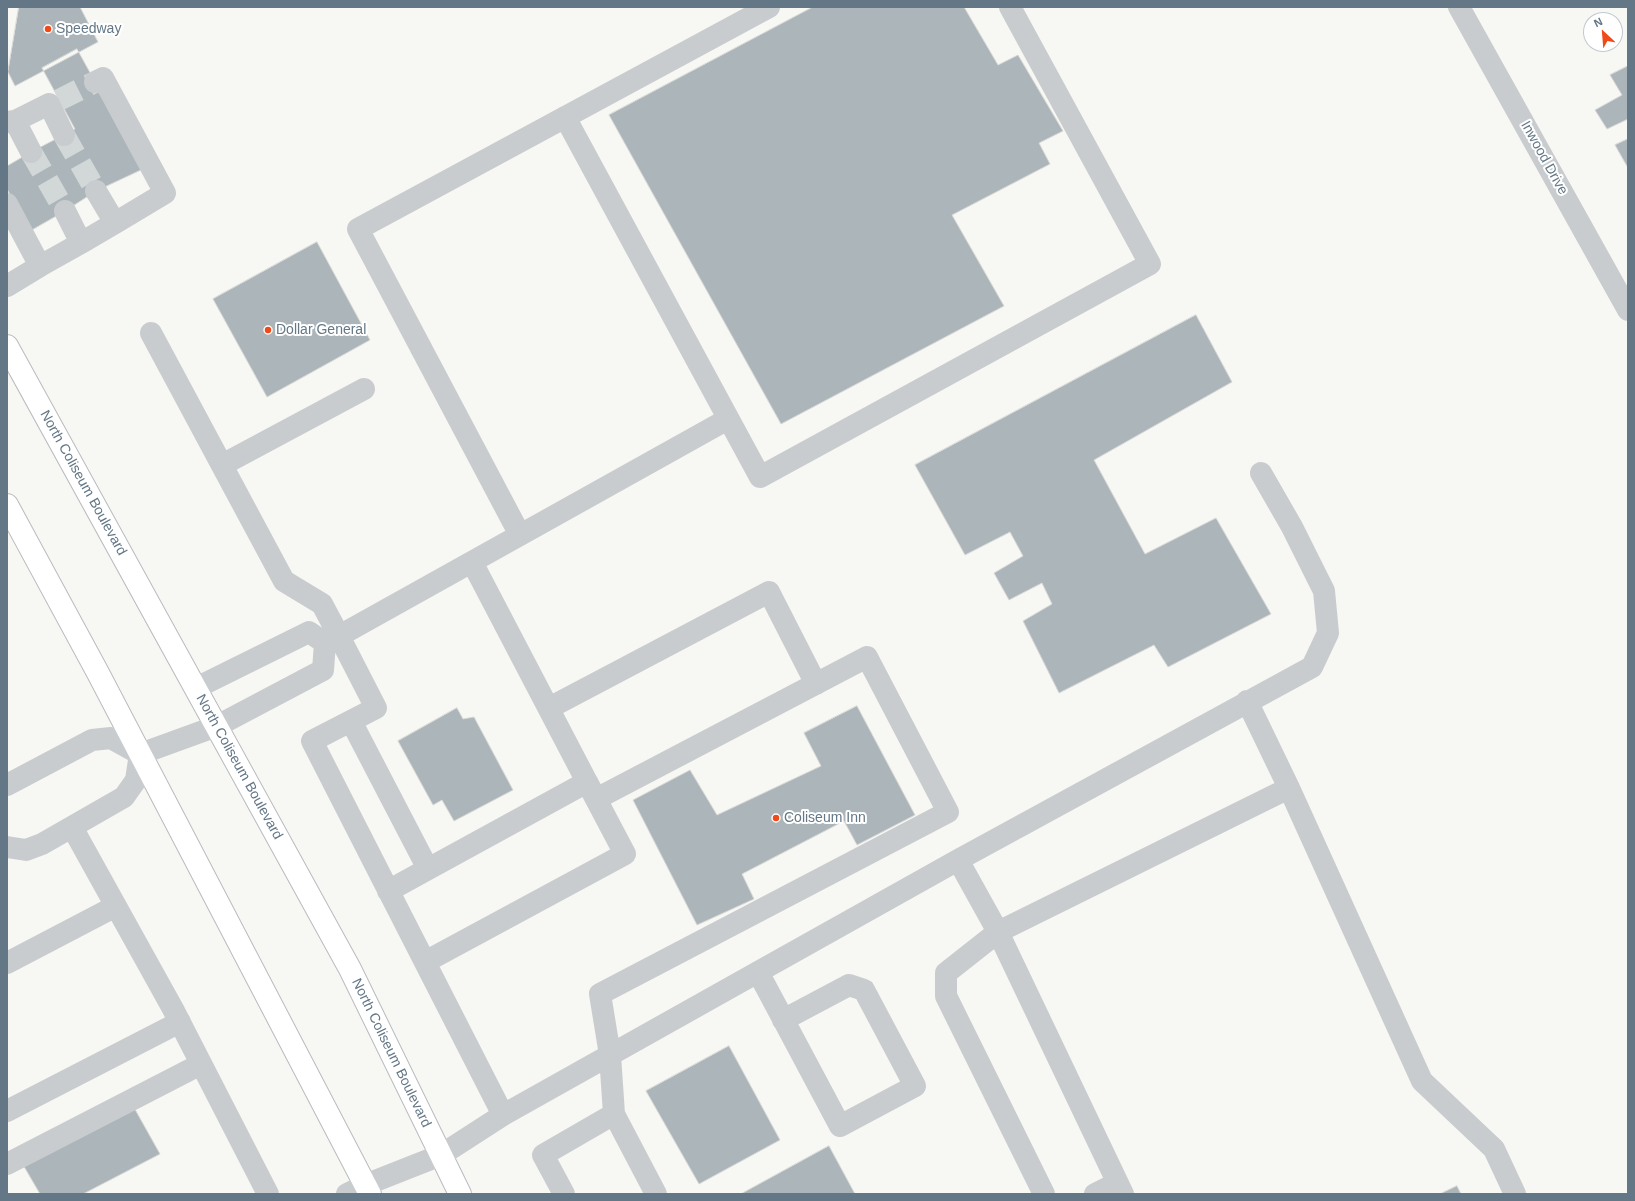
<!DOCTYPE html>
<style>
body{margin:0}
#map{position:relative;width:1635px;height:1201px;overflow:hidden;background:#f7f7f3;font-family:Helvetica,sans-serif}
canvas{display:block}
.frame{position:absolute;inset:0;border:8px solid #637786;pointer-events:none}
.north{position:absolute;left:1583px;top:12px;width:40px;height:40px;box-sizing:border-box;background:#fff;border:1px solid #c1c9cf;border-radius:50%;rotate:334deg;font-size:11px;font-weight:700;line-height:16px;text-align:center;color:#637786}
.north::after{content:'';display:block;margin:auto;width:14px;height:18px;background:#f04a19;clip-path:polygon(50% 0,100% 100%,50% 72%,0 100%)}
</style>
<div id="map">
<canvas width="1635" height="1201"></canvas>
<div class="frame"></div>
<div class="north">N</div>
</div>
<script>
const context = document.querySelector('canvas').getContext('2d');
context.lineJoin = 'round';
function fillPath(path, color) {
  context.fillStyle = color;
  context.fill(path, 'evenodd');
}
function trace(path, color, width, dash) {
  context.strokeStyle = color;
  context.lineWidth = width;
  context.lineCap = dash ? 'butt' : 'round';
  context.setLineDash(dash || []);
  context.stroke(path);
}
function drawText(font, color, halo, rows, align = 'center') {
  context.font = font + ' Helvetica,sans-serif';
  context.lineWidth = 4;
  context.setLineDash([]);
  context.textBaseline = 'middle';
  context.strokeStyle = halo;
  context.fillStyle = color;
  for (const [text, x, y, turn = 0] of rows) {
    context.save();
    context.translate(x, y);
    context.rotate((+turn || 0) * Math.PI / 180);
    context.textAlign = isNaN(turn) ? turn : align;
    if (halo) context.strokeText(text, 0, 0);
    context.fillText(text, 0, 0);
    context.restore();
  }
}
const building = new Path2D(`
 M 19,7 L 80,7 L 98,42 L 15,86 L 8,72 Z
 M 813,7 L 964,7 L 998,65 L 1018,55 L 1063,131 L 1039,143 L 1050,164 L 952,215 L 1004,306 L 781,424 L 609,115 Z
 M 77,49 L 143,169 L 96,191 L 65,211 L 30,231 L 7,189 L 7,166 L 31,152 L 75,129 L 42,68 Z
 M 1628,66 L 1628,119 L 1607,129 L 1595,110 L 1622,95 L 1610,75 Z
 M 1628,139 L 1628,168 L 1615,145 Z
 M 317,242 L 370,340 L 267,397 L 213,299 Z
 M 1196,315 L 1232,382 L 1094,460 L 1145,554 L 1216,518 L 1271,614 L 1168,667 L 1154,645 L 1059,693 L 1023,621 L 1052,604 L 1042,583 L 1009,600 L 994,573 L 1023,556 L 1010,532 L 965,555 L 915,465 Z
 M 857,706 L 915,815 L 857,845 L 844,821 L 742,874 L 754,899 L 697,925 L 633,800 L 690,770 L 717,815 L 821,766 L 804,733 Z
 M 457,708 L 463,719 L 474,717 L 513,790 L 454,821 L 442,800 L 433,805 L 398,741 Z
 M 729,1046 L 780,1140 L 699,1184 L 646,1091 Z
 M 132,1104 L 160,1154 L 83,1194 L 40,1194 L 22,1163 Z
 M 829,1146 L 855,1194 L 741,1194 Z
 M 1457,1186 L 1461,1194 L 1440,1194 Z`);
fillPath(building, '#acb5ba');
trace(building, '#d8d8d5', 1);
trace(new Path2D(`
 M 59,100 L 95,82
 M 64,135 L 96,191
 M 31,152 L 65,211`), '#d2d7d8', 22, [22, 11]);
const highway = new Path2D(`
 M 7,346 L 350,969 L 460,1194
 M 7,505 L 98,673 L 370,1194`);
trace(highway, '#b8bcbf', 24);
trace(new Path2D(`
 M 1459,7 L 1628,310
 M 95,82 L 103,78 L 165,193 L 115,223
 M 565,117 L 760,477 L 1150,264 L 1010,7
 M 15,121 L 49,104 L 64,135
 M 7,122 L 15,121 L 31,152
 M 7,204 L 40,266 L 7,286
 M 81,243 L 115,223 L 96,191
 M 40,266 L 81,243 L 65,211
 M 151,333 L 284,581 L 322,604 L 339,636 L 728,419
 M 222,465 L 364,389
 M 520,535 L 358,229 L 769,7
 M 472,562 L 587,782
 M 325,643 L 339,636 L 376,708 L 312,741 L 503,1115
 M 196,688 L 309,632 L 325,643
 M 1247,701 L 1289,788
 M 549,708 L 769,592 L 816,684
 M 351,721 L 428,869 L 388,891
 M 7,785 L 92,740 L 111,738 L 140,754 L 217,726 L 323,670 L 325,643
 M 596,799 L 867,657 L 948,812 L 600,994 L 610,1055 L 614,1114 L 656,1194
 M 72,827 L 173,1009 L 268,1194
 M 7,847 L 26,850 L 42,844 L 124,797 L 136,780 L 140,754
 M 958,860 L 998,932 L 1123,1194
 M 425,962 L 625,854 L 587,782 L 428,869
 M 7,963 L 116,906
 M 758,972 L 840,1126 L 915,1086 L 864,990 L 849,985 L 783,1020
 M 7,1111 L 180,1022
 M 7,1164 L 201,1064
 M 347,1194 L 365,1185 L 441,1155 L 503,1115 L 758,972 L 958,860 L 1312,667 L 1328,633 L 1324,591 L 1292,527 L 1261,473
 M 564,1194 L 543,1155 L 614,1114
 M 1044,1194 L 946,996 L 946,973 L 998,932 L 1289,788 L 1422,1081 L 1494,1149 L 1515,1194
 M 1095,1194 L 1117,1183`), '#c9cccf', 22);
trace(highway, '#fff', 22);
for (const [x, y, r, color] of [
 [48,29,4,"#f04a19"],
 [268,330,4,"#f04a19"],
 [776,818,4,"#f04a19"]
]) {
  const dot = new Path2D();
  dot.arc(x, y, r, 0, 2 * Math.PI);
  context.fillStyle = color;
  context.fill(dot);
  trace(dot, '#fff', 1.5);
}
drawText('14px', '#637786', '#fff', [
 ["Speedway",56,29],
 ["Dollar General",276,330],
 ["Coliseum Inn",784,818]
], 'left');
drawText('14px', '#637786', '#fff', [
 ["Inwood Drive",1544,158,61],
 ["North Coliseum Boulevard",83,483,61],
 ["North Coliseum Boulevard",239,767,61],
 ["North Coliseum Boulevard",391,1053,64]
]);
</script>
